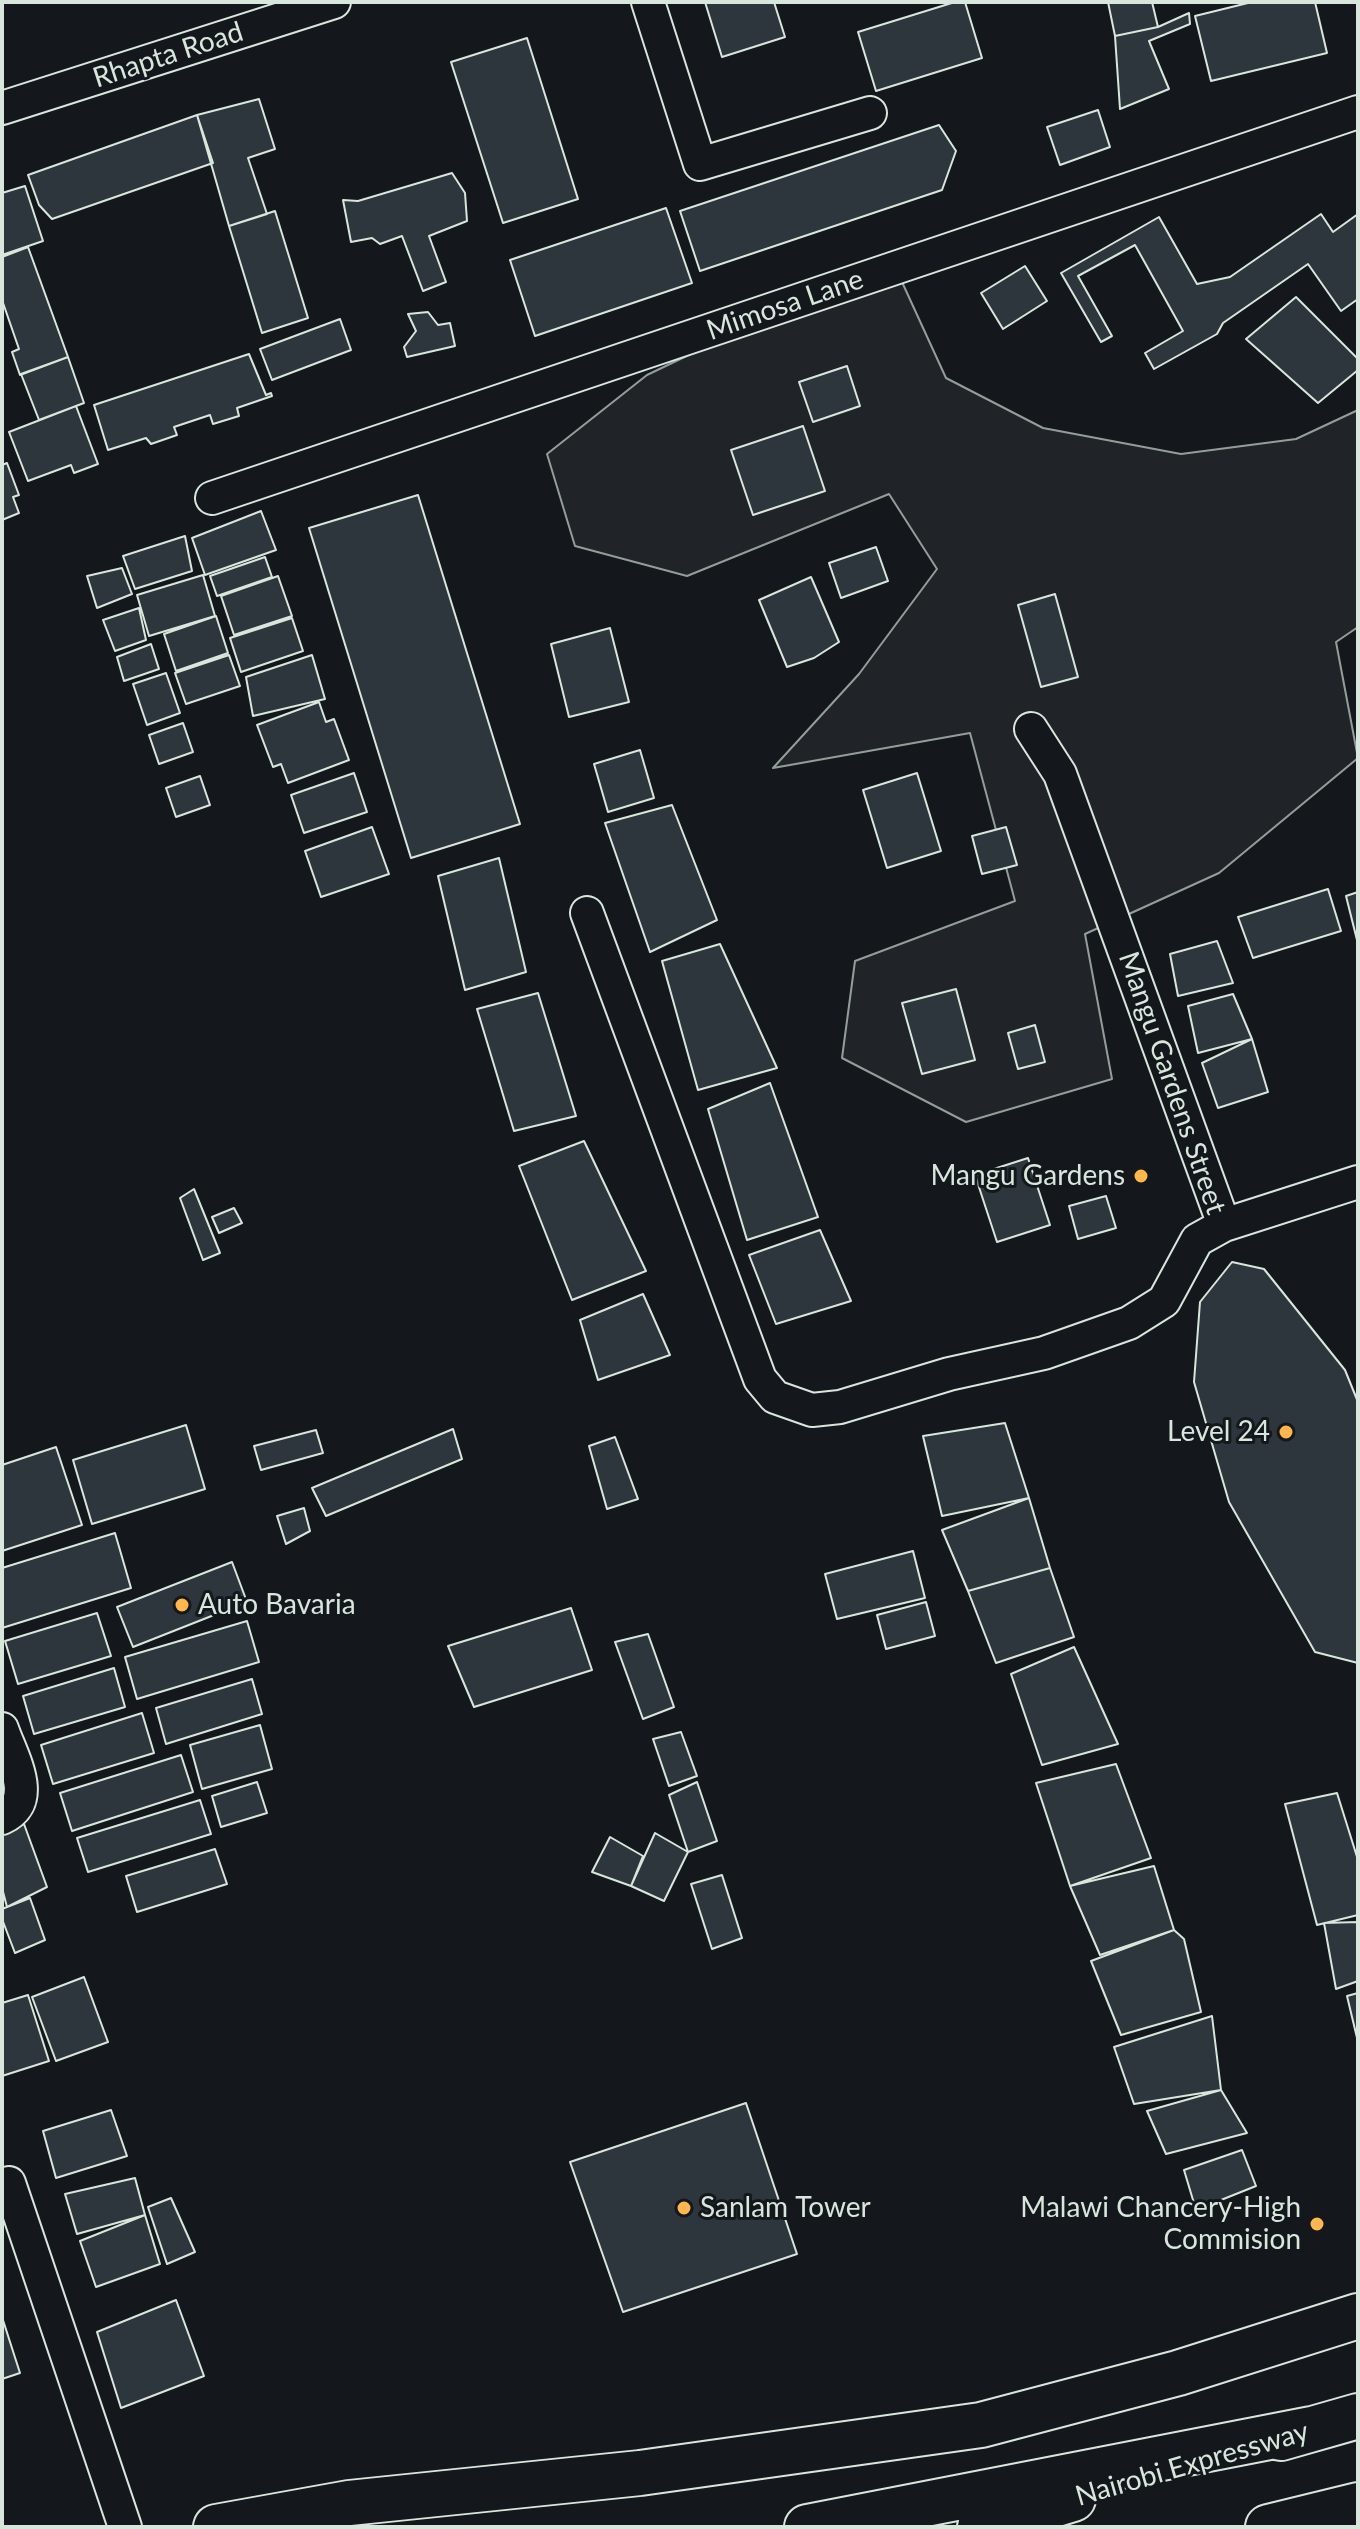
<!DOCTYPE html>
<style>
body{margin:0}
#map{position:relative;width:1360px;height:2529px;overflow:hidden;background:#14181c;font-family:Lato,sans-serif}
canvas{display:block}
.frame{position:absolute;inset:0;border:4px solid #d8e6dc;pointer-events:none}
</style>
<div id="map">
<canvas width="1360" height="2529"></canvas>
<div class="frame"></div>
</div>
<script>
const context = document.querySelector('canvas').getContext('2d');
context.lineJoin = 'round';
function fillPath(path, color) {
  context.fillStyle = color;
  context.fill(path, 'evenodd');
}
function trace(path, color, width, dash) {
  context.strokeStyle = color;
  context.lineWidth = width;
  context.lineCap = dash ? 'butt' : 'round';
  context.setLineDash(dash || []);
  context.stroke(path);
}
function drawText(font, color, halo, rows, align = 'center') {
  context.font = font + ' Lato,sans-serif';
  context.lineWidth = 6;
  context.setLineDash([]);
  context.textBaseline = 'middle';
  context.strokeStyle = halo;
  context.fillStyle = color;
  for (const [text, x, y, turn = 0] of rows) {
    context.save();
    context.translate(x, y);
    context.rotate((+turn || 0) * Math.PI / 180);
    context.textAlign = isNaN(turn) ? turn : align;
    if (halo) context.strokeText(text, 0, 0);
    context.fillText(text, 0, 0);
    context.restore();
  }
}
const green = new Path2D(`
 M 891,258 L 946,378 L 1043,428 L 1181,454 L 1296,439 L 1358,410 L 1358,627 L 1336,642 L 1358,758 L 1219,873 L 1085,934 L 1112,1079 L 966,1122 L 842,1058 L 855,961 L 1015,901 L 970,733 L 773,768 L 859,674 L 937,569 L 889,494 L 687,576 L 575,546 L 547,454 L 647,375 Z`);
fillPath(green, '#202428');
trace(green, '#939e99', 2);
const building = new Path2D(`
 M 705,2 L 774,2 L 785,37 L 722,57 Z
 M 955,2 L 965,2 L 982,58 L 876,91 L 858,32 Z
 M 1108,2 L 1152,2 L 1158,27 L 1115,36 Z
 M 1252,2 L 1315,2 L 1327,53 L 1211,81 L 1195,16 Z
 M 1189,13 L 1190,24 L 1149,41 L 1169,89 L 1120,109 L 1115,36 L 1158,27 Z
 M 527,38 L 578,199 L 503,223 L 451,62 Z
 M 259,99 L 275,149 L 248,158 L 267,214 L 229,226 L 197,115 Z
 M 1098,110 L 1110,147 L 1060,165 L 1047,127 Z
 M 197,115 L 213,163 L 52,219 L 39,205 L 28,175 Z
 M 939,125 L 956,151 L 942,190 L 700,271 L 680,211 Z
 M 452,173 L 465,193 L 467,221 L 429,236 L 446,282 L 423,291 L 402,236 L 380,244 L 372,238 L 351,242 L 343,200 L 358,201 Z
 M 25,186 L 43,241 L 2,255 L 2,193 Z
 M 666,208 L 692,283 L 535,336 L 510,260 Z
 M 275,211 L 308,318 L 262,333 L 229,226 Z
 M 1321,214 L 1333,232 L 1358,214 L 1358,299 L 1341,311 L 1308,264 L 1223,323 L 1217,334 L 1154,369 L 1145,353 L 1183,331 L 1135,245 L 1078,276 L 1112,336 L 1101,342 L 1061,273 L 1159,217 L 1197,284 L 1230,277 Z
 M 28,247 L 68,357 L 20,375 L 12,352 L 19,349 L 2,300 L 2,257 Z
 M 1025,266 L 1047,301 L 1003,329 L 981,293 Z
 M 1296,297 L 1358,359 L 1358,370 L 1318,403 L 1246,339 Z
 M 428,312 L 438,325 L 450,323 L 455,346 L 407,357 L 404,347 L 416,331 L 408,314 Z
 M 340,319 L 351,350 L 272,380 L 260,349 Z
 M 249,354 L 266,395 L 271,393 L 272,396 L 237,408 L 239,416 L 213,424 L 210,415 L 174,427 L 177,435 L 151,444 L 146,438 L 108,450 L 94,405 Z
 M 68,357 L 84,403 L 39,420 L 21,374 Z
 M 847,366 L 860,406 L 813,422 L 799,382 Z
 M 76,406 L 98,464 L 74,473 L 71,465 L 28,481 L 9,432 Z
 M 803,426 L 825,491 L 753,515 L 731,450 Z
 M 7,463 L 19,495 L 13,497 L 19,513 L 2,520 L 2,465 Z
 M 418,495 L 520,824 L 411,858 L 309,528 Z
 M 261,511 L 276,550 L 205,575 L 192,538 Z
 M 185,536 L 192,571 L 135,589 L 123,556 Z
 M 876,547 L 888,581 L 841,598 L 829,563 Z
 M 265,557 L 272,577 L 217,596 L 210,576 Z
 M 122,568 L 132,594 L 97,608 L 87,576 Z
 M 203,575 L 215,616 L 149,636 L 137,595 Z
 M 278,576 L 292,616 L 234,635 L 221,596 Z
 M 811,577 L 839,642 L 814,658 L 787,667 L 759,600 Z
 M 1055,594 L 1078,677 L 1041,687 L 1018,605 Z
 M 139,608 L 146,640 L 115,651 L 103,620 Z
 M 216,616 L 228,653 L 176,671 L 164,634 Z
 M 292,618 L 303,651 L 241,672 L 230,638 Z
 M 610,628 L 629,702 L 569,717 L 551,644 Z
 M 151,644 L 159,669 L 124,681 L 117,657 Z
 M 229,655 L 240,686 L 186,704 L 175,673 Z
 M 312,655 L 325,699 L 253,716 L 246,677 Z
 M 166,673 L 180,713 L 147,725 L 133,684 Z
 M 319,702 L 326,722 L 334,719 L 349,760 L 288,783 L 281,764 L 273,767 L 257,725 Z
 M 183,723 L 193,752 L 159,764 L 149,735 Z
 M 640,750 L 654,798 L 608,812 L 594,764 Z
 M 354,773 L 367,812 L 304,833 L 291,795 Z
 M 917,773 L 941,851 L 887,868 L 863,790 Z
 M 200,776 L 210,805 L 176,817 L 166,788 Z
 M 672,805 L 717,920 L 650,952 L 605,823 Z
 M 372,827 L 389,874 L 321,897 L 305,851 Z
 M 1006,827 L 1017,865 L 982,874 L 972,836 Z
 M 499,858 L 526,972 L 465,990 L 438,876 Z
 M 1328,889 L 1341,931 L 1253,958 L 1238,917 Z
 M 1358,892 L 1358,944 L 1346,896 Z
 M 1217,941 L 1233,983 L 1178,996 L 1170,954 Z
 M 720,944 L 777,1068 L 698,1090 L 662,961 Z
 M 956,989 L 975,1060 L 922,1074 L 902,1003 Z
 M 538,993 L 576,1116 L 514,1131 L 477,1009 Z
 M 1233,994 L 1252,1039 L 1198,1053 L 1188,1006 Z
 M 1035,1025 L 1045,1062 L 1018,1069 L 1008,1033 Z
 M 1252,1039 L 1268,1092 L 1218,1108 L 1202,1063 Z
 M 770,1083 L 818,1217 L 747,1240 L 708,1109 Z
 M 584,1141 L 646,1271 L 572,1300 L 519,1166 Z
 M 1028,1158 L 1050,1225 L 997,1242 L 975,1175 Z
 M 194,1189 L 220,1253 L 203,1260 L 180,1198 Z
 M 1106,1196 L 1116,1228 L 1078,1239 L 1069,1206 Z
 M 234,1208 L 242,1223 L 219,1233 L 212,1217 Z
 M 820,1230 L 851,1301 L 776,1324 L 749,1255 Z
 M 1232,1262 L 1264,1269 L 1345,1370 L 1358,1402 L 1358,1663 L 1315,1652 L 1229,1502 L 1194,1382 L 1200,1302 Z
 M 643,1294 L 670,1355 L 598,1380 L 580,1320 Z
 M 1005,1423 L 1029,1498 L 942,1516 L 923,1436 Z
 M 186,1425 L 205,1489 L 92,1524 L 73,1460 Z
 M 453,1429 L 462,1459 L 326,1516 L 312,1488 Z
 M 316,1430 L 323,1453 L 261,1470 L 254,1446 Z
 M 615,1437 L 638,1499 L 607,1509 L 589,1446 Z
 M 56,1447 L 82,1525 L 2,1551 L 2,1465 Z
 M 1029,1498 L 1050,1568 L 968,1591 L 942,1530 Z
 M 304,1508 L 310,1531 L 286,1544 L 277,1516 Z
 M 115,1533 L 131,1588 L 2,1628 L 2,1568 Z
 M 913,1551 L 925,1598 L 837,1619 L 825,1574 Z
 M 232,1562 L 247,1602 L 133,1647 L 117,1607 Z
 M 1050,1568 L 1074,1637 L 996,1663 L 968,1591 Z
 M 926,1602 L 935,1636 L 886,1649 L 877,1615 Z
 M 571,1608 L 592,1670 L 474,1707 L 448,1646 Z
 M 97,1613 L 111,1656 L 18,1684 L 5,1641 Z
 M 247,1621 L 259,1662 L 137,1699 L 125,1657 Z
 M 648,1634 L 674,1707 L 643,1719 L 615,1642 Z
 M 1074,1647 L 1118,1744 L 1042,1765 L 1011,1674 Z
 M 114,1668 L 125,1707 L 34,1734 L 23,1696 Z
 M 252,1679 L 262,1714 L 166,1744 L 156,1708 Z
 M 142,1713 L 154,1753 L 53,1784 L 41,1745 Z
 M 260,1725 L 272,1769 L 202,1789 L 190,1745 Z
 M 681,1732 L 697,1776 L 669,1786 L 653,1739 Z
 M 181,1755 L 193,1792 L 72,1831 L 60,1793 Z
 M 1116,1764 L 1151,1858 L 1070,1886 L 1036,1783 Z
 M 257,1782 L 267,1813 L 221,1827 L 212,1796 Z
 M 697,1782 L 717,1841 L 688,1852 L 669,1795 Z
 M 1337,1793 L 1358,1860 L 1358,1915 L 1317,1925 L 1285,1804 Z
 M 200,1800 L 211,1834 L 88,1872 L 77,1838 Z
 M 24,1824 L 47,1887 L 7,1907 L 2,1888 L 2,1833 Z
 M 655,1833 L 688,1852 L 664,1901 L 631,1886 Z
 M 610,1837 L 643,1856 L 631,1886 L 592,1872 Z
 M 215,1849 L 227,1884 L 137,1912 L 126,1876 Z
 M 1154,1866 L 1174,1930 L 1100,1955 L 1070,1886 Z
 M 722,1875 L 742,1938 L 712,1949 L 691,1884 Z
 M 30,1898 L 45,1940 L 15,1953 L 2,1919 L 2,1909 Z
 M 1358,1922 L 1358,1981 L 1336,1989 L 1324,1923 Z
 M 1174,1930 L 1184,1939 L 1201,2012 L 1121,2035 L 1091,1961 Z
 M 84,1977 L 108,2042 L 56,2061 L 32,1997 Z
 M 1358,1993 L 1358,2042 L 1347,1996 Z
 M 28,1995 L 49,2061 L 2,2076 L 2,2003 Z
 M 1212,2016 L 1221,2090 L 1134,2104 L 1114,2047 Z
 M 1221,2090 L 1247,2133 L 1166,2154 L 1147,2111 Z
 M 746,2103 L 797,2254 L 623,2312 L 570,2162 Z
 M 111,2110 L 127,2156 L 56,2178 L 43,2131 Z
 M 1242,2150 L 1256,2186 L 1196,2210 L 1184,2170 Z
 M 135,2178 L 145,2215 L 77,2234 L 65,2194 Z
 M 171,2198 L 195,2252 L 167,2264 L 148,2207 Z
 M 145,2215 L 160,2264 L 96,2287 L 80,2241 Z
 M 176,2300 L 204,2376 L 121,2408 L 97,2332 Z
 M 2,2317 L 20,2373 L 2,2379 Z`);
fillPath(building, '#2c363c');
trace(building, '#d8e6dc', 2);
const street = new Path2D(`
 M 648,2 L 700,164 L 870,113
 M 2,108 L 334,2
 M 212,498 L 1358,112
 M 587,913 L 760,1379 L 775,1397 L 812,1410 L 840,1407 L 949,1374 L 1044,1353 L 1129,1323 L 1164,1301 L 1197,1240 L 1224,1225 L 1060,774 L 1031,729
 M 1224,1225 L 1358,1182
 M 2,1729 C 12,1758 39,1801 2,1818
 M 9,2183 L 125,2527`);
const highway = new Path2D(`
 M 1281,2438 L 1358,2416
 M 216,2527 L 349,2503 L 640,2473 L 981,2425 L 1178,2373 L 1358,2316
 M 807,2527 L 1311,2429
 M 980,2527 L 1073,2499
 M 1268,2527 L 1358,2505`);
trace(street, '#d8e6dc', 36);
trace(highway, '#d8e6dc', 48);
trace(street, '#14181c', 32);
trace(highway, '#14181c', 44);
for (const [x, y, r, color] of [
 [1141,1176,8,"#ffb74d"],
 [1286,1432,8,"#ffb74d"],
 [182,1605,8,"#ffb74d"],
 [684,2208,8,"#ffb74d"],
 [1317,2224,8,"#ffb74d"]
]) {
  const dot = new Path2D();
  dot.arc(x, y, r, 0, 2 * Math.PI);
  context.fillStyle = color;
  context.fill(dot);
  trace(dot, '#14181c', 3);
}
drawText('28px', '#d8e6dc', '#14181c', [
 ["Rhapta Road",168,55,-18],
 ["Mimosa Lane",785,305,-19],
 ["Mangu Gardens Street",1172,1083,71],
 ["Nairobi Expressway",1192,2464,-16]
]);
drawText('28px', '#d8e6dc', '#14181c', [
 ["Mangu Gardens",1125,1176],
 ["Level 24",1270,1432],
 ["Auto Bavaria",198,1605,"left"],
 ["Sanlam Tower",700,2208,"left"],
 ["Malawi Chancery-High",1301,2208],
 ["Commision",1301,2240]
], 'right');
</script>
